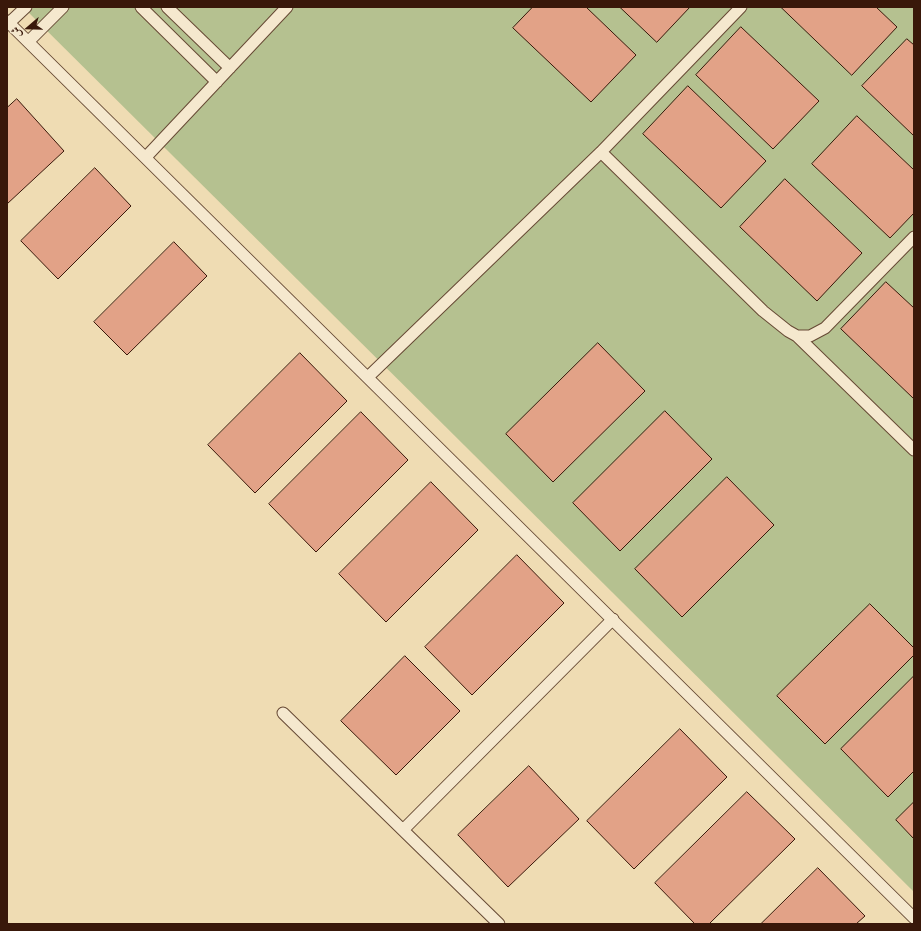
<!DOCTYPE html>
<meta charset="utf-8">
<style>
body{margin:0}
#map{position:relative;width:921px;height:931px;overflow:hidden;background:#efdcb3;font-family:"IM FELL Double Pica",Amiri,serif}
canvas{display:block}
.frame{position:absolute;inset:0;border:8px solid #39180a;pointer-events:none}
.north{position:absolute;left:8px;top:8px;width:40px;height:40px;-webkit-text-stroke:3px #f5e8ce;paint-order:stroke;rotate:250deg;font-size:11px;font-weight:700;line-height:16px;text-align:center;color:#39180a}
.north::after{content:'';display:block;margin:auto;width:14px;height:18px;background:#39180a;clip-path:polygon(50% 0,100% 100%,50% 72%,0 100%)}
</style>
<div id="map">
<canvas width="921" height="931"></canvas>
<div class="frame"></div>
<div class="north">ش</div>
</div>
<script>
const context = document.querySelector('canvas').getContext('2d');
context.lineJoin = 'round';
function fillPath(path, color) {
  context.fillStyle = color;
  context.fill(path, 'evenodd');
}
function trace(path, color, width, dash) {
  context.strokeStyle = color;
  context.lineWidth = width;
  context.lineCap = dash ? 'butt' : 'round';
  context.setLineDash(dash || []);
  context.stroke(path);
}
fillPath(new Path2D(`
 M 23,7 L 914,7 L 914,892 Z`), '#b5c190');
const building = new Path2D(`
 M 533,7 L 586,7 L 636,55 L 591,102 L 513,28 Z
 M 620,7 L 690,7 L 657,42 Z
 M 781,7 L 876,7 L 897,27 L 852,75 Z
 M 741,27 L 819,101 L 773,149 L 696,75 Z
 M 907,39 L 914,45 L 914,136 L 862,86 Z
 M 688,86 L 766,161 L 721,208 L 643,134 Z
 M 17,99 L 64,151 L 7,204 L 7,108 Z
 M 857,116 L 914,170 L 914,213 L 890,238 L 812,164 Z
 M 95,168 L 131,206 L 58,279 L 21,241 Z
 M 785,179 L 862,253 L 817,301 L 740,227 Z
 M 174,242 L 207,276 L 127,355 L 94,322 Z
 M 886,282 L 914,308 L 914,399 L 841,329 Z
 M 598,343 L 645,391 L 553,482 L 506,434 Z
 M 300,353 L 347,401 L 255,493 L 208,445 Z
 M 665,411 L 712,459 L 620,551 L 573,503 Z
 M 361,412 L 408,460 L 316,552 L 269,504 Z
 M 727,477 L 774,525 L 682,617 L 635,569 Z
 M 431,482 L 478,530 L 386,622 L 339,574 Z
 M 517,555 L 564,603 L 472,695 L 425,647 Z
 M 870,604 L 914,648 L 914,655 L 825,744 L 777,696 Z
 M 405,656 L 460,711 L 396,775 L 341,721 Z
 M 914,676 L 914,771 L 888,797 L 841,749 Z
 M 680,729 L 727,777 L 634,869 L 587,821 Z
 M 529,766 L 579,819 L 508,887 L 458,835 Z
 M 747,792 L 795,839 L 709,924 L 695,924 L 655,883 Z
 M 914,802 L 914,839 L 896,820 Z
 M 818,868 L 865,916 L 856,924 L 761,924 Z`);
fillPath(building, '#e2a287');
trace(building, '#39180a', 1);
const lane = new Path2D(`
 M 141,7 L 217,82
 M 167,7 L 230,68
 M 7,21 L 914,918
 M 9,23 L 26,7
 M 29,41 L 63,7
 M 601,152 L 763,311 L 788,331 L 797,336 L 810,336 L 825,328 L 914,237
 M 146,157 L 287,7
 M 797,336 L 914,450
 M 368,377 L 601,152 L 741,7
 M 283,713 L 499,924
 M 403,830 L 613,619`);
trace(lane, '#664934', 13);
trace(lane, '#f5e8ce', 11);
</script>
